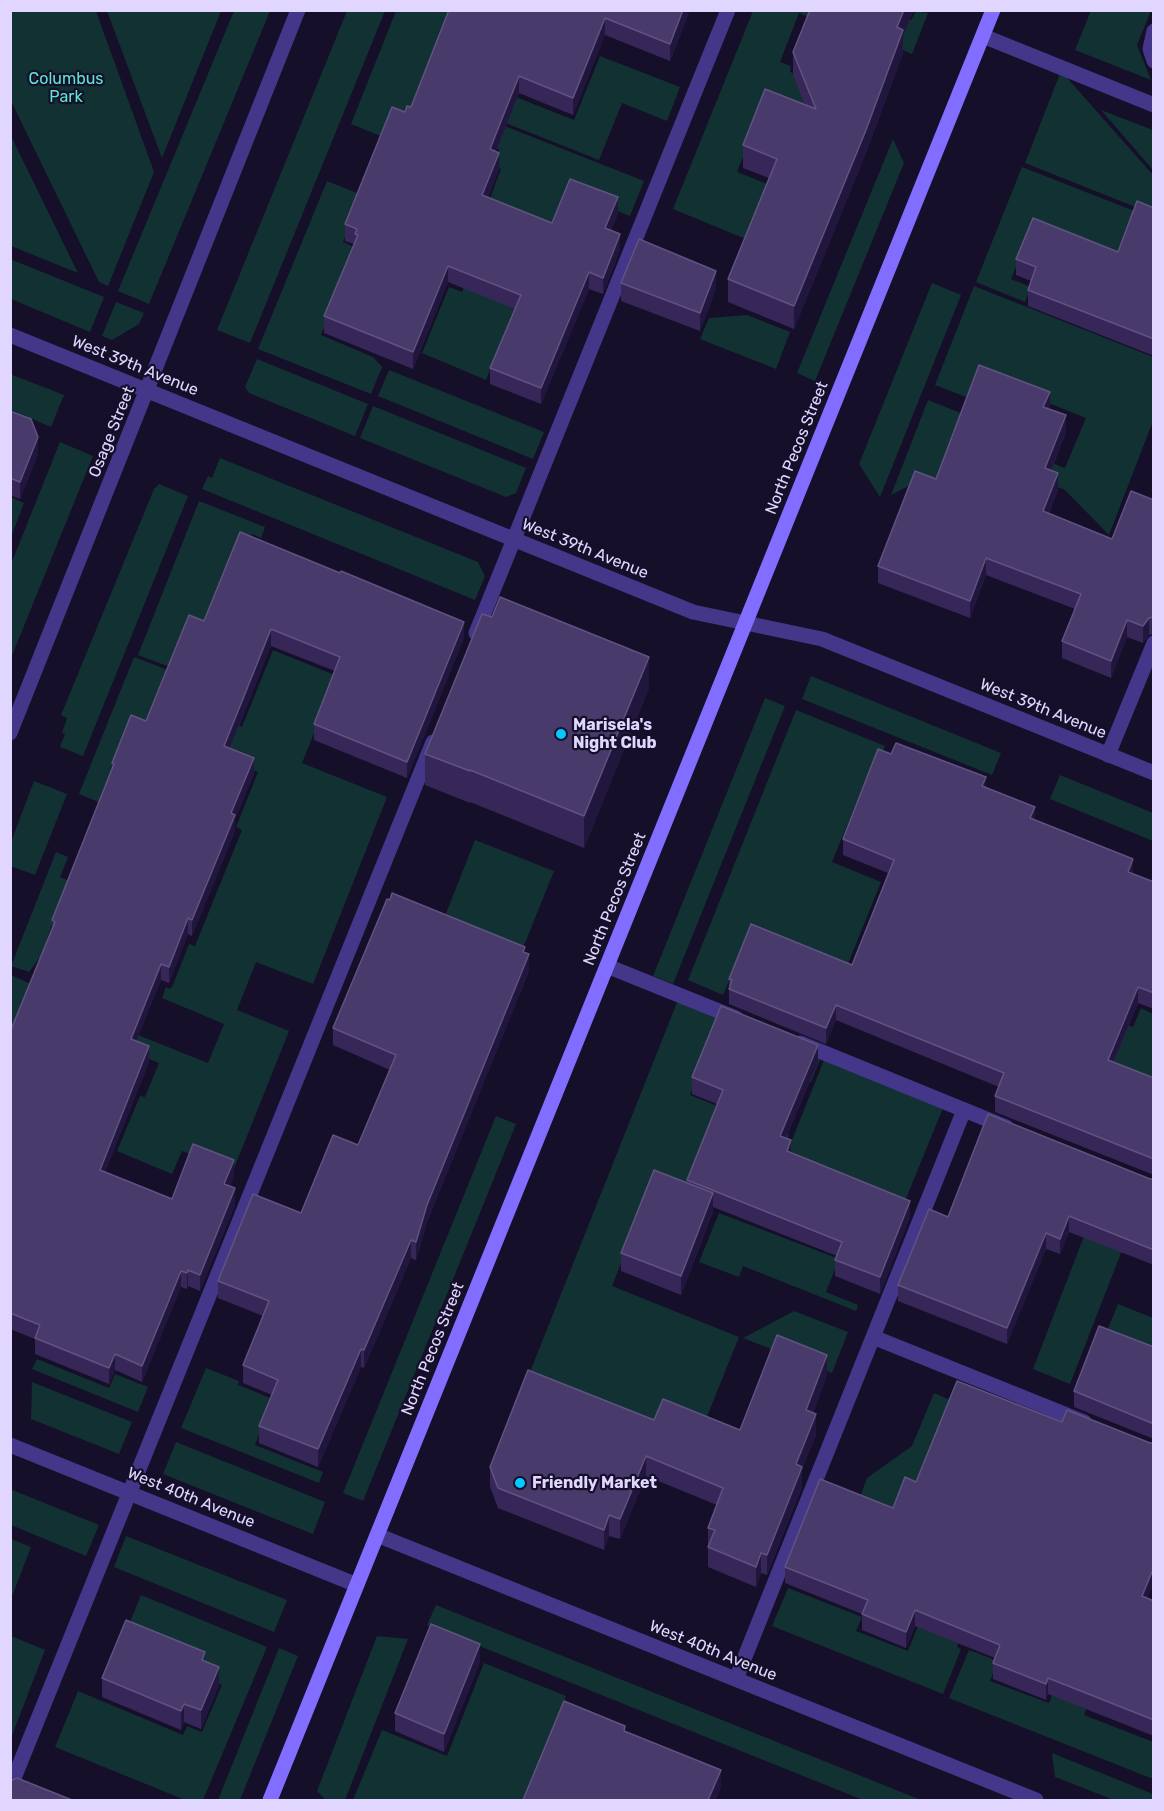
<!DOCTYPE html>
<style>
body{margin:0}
#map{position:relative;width:1164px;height:1811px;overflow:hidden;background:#160f29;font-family:Rubik,sans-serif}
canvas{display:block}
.frame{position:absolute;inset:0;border:12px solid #e0d6ff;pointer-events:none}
</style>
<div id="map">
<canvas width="1164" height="1811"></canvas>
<div class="frame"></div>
</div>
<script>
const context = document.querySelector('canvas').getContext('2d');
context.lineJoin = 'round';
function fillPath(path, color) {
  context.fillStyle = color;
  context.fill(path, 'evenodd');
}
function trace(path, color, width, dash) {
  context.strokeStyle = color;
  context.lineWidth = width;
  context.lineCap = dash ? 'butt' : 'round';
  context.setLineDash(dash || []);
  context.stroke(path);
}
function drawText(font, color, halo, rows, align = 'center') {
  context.font = font + ' Rubik,sans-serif';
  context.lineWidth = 4.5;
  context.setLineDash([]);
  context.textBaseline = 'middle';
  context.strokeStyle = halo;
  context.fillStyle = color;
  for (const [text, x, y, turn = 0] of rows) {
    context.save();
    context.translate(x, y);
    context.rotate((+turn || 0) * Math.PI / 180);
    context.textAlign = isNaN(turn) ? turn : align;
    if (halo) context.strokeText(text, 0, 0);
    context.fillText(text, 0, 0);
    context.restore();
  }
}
fillPath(new Path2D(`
 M 11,10 L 96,11 L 154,172 L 108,286 L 99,282 L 11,101 Z
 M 1091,10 L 1151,11 L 1137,45 L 1151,80 L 1075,50 Z
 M 107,11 L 221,11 L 162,158 Z
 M 234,11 L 270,11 L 149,304 L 118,291 Z
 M 347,11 L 385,11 L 250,343 L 217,330 Z
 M 396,11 L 451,11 L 421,93 L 644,181 L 630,216 L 569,191 L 554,228 L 489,201 L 501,169 L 492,165 L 499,149 L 407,113 L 383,137 L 351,124 Z
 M 753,11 L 887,11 L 911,20 L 916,11 L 928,13 L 912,54 L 816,14 L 814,19 L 799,13 L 780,62 L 791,66 L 790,72 L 872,105 L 883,107 L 763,106 L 737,172 L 835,211 L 748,240 L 673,209 Z
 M 600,56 L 680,87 L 667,121 L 622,103 L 599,160 L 498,120 L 508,94 L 574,120 Z
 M 1061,71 L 1153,175 L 1153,214 L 1025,163 Z
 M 1101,110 L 1153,130 L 1153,170 Z
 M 10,136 L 11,136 L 78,273 L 11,246 Z
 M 893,139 L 904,163 L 815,381 L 797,373 Z
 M 1022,167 L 1137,212 L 1117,264 L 1031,230 L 1011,279 L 1031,287 L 1025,302 L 976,282 Z
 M 327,181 L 362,195 L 343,242 L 356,248 L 321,335 L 373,357 L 382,367 L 371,394 L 258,349 Z
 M 10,259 L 104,297 L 90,332 L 11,299 Z
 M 474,263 L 565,347 L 562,354 L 505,332 L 486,380 L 422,353 L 449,287 L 462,292 Z
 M 932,283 L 961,295 L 880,497 L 859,464 Z
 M 974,286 L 1153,357 L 1153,421 L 1109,535 L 1065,490 L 955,445 L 1034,456 L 1065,468 L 1086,418 L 976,374 L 966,397 L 935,385 Z
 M 116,302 L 144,313 L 139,324 L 112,340 L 102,336 Z
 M 747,315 L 790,332 L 776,369 L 700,339 L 709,318 Z
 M 257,359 L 368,404 L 355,436 L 249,393 L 245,387 Z
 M 389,370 L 544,432 L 533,459 L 378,396 Z
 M 10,374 L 64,395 L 51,427 L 11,410 Z
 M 928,400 L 963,414 L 939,493 L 914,483 L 891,495 Z
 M 373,406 L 526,468 L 516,493 L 506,497 L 360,438 Z
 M 60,442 L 93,456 L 11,658 L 11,564 Z
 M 220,458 L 478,562 L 485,576 L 475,600 L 202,489 L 208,476 L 212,478 Z
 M 159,484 L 188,496 L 83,756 L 60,747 L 65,734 L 62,733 L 67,718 L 61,715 L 154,489 Z
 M 11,497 L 24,503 L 11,537 Z
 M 199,501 L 265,527 L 261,538 L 252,534 L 205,623 L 170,667 L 138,655 Z
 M 273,650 L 337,676 L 302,763 L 387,797 L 313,984 L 256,962 L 237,1010 L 289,1031 L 233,1171 L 182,1151 L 172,1174 L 117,1151 L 140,1096 L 145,1097 L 159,1063 L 111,1043 L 118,1027 L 208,1063 L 224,1024 L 162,998 L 166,987 L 170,989 L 173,985 L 189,944 L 195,946 L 242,830 L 236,827 L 258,772 L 147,727 L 101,803 L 79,794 L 134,657 L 168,670 L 159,694 L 242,727 Z
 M 811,676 L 1001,753 L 992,775 L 802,699 Z
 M 765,698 L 785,706 L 673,984 L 653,976 Z
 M 796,710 L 885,746 L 879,764 L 873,762 L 832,862 L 881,882 L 844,974 L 748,935 L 723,995 L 688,980 Z
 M 1060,775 L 1153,813 L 1153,841 L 1050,799 Z
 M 34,781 L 67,794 L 35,875 L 10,866 L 11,842 Z
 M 475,840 L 554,871 L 523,948 L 445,916 Z
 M 56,852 L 68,857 L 60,877 L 81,886 L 62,897 L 47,939 L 59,944 L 43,953 L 29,972 L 11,966 Z
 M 11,975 L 33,985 L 11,1038 Z
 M 678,1000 L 821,1057 L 811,1082 L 711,1042 L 690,1095 L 789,1135 L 782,1152 L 684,1198 L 652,1185 L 612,1286 L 739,1337 L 702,1429 L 651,1432 L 526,1382 Z
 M 1141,1008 L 1153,1014 L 1153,1091 L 1093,1066 L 1111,1019 L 1133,1027 Z
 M 824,1060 L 943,1108 L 901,1211 L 787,1181 L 797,1154 L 788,1150 Z
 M 496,1116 L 516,1124 L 363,1501 L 343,1493 Z
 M 1104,1184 L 1142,1199 L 1070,1384 L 1033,1369 Z
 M 719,1213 L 839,1259 L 826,1292 L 858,1305 L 856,1311 L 743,1266 L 739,1277 L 699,1262 Z
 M 1118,1304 L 1153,1318 L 1153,1358 L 1104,1338 Z
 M 794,1311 L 848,1332 L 832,1373 L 743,1338 Z
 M 37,1359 L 109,1388 L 115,1374 L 148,1387 L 138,1412 L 32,1369 Z
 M 206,1368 L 239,1381 L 238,1385 L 273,1399 L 255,1445 L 323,1472 L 319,1483 L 181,1428 Z
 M 32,1382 L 132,1422 L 119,1454 L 31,1419 Z
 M 934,1393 L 950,1400 L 975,1470 L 855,1609 L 857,1505 L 867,1478 L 912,1446 Z
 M 176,1442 L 325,1502 L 313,1534 L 163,1474 Z
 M 979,1474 L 1019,1490 L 957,1647 L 961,1649 L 943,1694 L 772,1626 L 788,1588 L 862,1617 L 856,1631 L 908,1651 Z
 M 10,1489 L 99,1525 L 86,1556 L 11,1525 Z
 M 126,1536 L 287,1600 L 274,1632 L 114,1567 Z
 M 11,1539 L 31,1547 L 11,1599 Z
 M 1093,1593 L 1127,1607 L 1084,1715 L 1153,1742 L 1153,1779 L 949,1698 L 969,1650 L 998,1661 L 990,1681 L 1049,1703 Z
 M 141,1595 L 267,1647 L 203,1800 L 185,1800 L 55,1747 L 78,1691 L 183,1735 L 187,1726 L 202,1732 L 222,1685 L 126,1632 Z
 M 436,1605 L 921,1800 L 863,1800 L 427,1625 Z
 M 11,1636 L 45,1650 L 11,1738 Z
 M 377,1636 L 408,1639 L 345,1800 L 326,1800 L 317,1791 Z
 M 279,1648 L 298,1656 L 240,1800 L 218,1800 Z
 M 484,1663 L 566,1696 L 524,1800 L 353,1800 L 382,1730 L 447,1756 Z
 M 1052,1753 L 1153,1794 L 1153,1800 L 1114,1800 L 1055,1777 Z`), '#113133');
trace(new Path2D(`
 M 1154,31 L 1150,49 L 1154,61
 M 983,36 L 1154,105
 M 476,633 L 728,10
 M 1108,755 L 1154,643
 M 607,966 L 736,1018
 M 800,1043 L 1006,1127
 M 873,1337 L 1084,1422
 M 736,1679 L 964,1110
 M 10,1788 L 433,742`), '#44378a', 15);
trace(new Path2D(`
 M 10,335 L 693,612 L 822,639 L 1154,773
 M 10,733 L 298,10
 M 10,1445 L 357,1585
 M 377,1535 L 1036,1800`), '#44378a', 15);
trace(new Path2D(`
 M 270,1800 L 993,10`), '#816dff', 15);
fillPath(new Path2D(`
 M 449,10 L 690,10 L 670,61 L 605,35 L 573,115 L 519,93 L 496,151 L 499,169 L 488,197 L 552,223 L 618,214 L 611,230 L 620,250 L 603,294 L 589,289 L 541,404 L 490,384 L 490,368 L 515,309 L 448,282 L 413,369 L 324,333 L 324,316 L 354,244 L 345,241 L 345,224 L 405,112 L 411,107 Z
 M 810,10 L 914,10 L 903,36 L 903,53 L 866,153 L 794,329 L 728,302 L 728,279 L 769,178 L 743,168 L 743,145 L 805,105 L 793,75 L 793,52 Z
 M 1154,208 L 1154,356 L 1028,306 L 1028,290 L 1031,281 L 1016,275 L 1016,259 L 1118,252 Z
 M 621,283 L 716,289 L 700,331 L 621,301 Z
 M 1049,409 L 1066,432 L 1051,471 L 1058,490 L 1049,513 L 1112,539 L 1154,500 L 1154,634 L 1149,635 L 1143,643 L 1127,637 L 1111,678 L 1062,658 L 1062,641 L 1075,609 L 986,575 L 970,618 L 878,583 L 878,566 L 936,479 Z
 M 10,411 L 38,454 L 20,499 L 10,495 Z
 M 204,621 L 464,638 L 407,778 L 314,740 L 314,724 L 335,671 L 271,646 L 230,748 L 254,774 L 235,819 L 235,831 L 192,936 L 188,934 L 169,983 L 161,980 L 136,1041 L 149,1062 L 105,1172 L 172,1199 L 234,1176 L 230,1186 L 235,1205 L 200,1291 L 188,1286 L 187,1289 L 181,1287 L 142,1382 L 115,1370 L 109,1384 L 35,1354 L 35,1339 L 10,1329 L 10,1032 L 52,929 L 52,920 L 112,770 L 112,763 L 146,721 Z
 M 649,688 L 584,848 L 470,802 L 470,803 L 425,785 L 425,754 Z
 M 891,754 L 986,787 L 1035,820 L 1133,874 L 1154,882 L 1154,1009 L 1138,1003 L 1114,1062 L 1154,1078 L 1154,1175 L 995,1112 L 995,1096 L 999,1087 L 836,1020 L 826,1044 L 729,1004 L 729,979 L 852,965 L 888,873 L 843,855 L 843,839 Z
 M 525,952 L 529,971 L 427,1222 L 416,1260 L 411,1258 L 364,1368 L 361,1367 L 318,1467 L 259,1443 L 259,1426 L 272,1395 L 243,1383 L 243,1365 L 263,1316 L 218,1298 L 218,1281 L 301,1213 L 358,1145 L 390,1070 L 333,1045 L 333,1028 Z
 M 818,1062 L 786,1138 L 791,1153 L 910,1217 L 880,1294 L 835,1276 L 835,1260 L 837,1256 L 713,1207 L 713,1212 L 681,1295 L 621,1271 L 621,1253 L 687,1183 L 687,1180 L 717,1104 L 692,1094 L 692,1077 Z
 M 1150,1179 L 1154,1179 L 1154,1265 L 1069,1232 L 1060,1254 L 1046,1249 L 1007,1344 L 898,1301 L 898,1285 L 948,1217 Z
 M 1154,1347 L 1154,1439 L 1074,1407 L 1074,1391 Z
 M 827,1375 L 813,1413 L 816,1435 L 802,1469 L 802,1487 L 767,1575 L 761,1573 L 756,1587 L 708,1567 L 708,1528 L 717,1505 L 646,1476 L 620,1539 L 609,1536 L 604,1550 L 498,1508 L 490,1487 L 490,1467 L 654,1420 L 740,1430 Z
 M 1062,1422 L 1150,1443 L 1148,1598 L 1154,1601 L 1154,1736 L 1048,1694 L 1046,1700 L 993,1679 L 993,1663 L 995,1658 L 915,1626 L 906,1648 L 862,1630 L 862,1614 L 785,1583 L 785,1567 L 893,1508 L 916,1482 Z
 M 205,1661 L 219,1685 L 201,1729 L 184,1722 L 181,1730 L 102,1697 L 102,1678 Z
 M 480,1662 L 444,1752 L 395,1731 L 395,1713 Z`), '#362758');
fillPath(new Path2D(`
 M 683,10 L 690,10 L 670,61 L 670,44 Z
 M 904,10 L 914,10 L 903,36 L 903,53 L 866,153 L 794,329 L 794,306 Z
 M 605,18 L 605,35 L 573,115 L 573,98 Z
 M 519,76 L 519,93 L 490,166 L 490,149 Z
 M 499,153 L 499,169 L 482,211 L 482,195 Z
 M 618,197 L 618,214 L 605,244 L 605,228 Z
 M 620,234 L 620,250 L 603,294 L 603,278 Z
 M 448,266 L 448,282 L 413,369 L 413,352 Z
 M 716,271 L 716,289 L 700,331 L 700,313 Z
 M 589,272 L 589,289 L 541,404 L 541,388 Z
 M 1050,392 L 1050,409 L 1043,424 L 1043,407 Z
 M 1066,415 L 1066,432 L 1045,485 L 1045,468 Z
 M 38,437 L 38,454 L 20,499 L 20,482 Z
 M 1058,473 L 1058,490 L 1043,528 L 1043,511 Z
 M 986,558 L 986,575 L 970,618 L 970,601 Z
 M 1149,618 L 1149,635 L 1143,643 L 1143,626 Z
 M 1127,620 L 1127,637 L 1111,678 L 1111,661 Z
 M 464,622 L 464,638 L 407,778 L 407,762 Z
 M 271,629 L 271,646 L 224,762 L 224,746 Z
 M 649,657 L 649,688 L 584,848 L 584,816 Z
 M 254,758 L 254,774 L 235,819 L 235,831 L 192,936 L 192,920 L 231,813 Z
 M 986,777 L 986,793 L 982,786 Z
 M 1035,807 L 1035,823 L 1030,818 Z
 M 1133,859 L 1133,875 L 1128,872 Z
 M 188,918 L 188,934 L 169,983 L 169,967 Z
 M 525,947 L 525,962 L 529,954 L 529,971 L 427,1222 L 416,1260 L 416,1242 L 427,1205 Z
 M 161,964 L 161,980 L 131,1055 L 131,1039 Z
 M 1138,987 L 1138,1003 L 1108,1075 L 1108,1060 Z
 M 836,1005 L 836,1020 L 826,1044 L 826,1028 Z
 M 818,1045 L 818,1062 L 780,1152 L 780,1136 Z
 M 149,1046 L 149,1062 L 100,1186 L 100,1170 Z
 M 791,1140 L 791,1157 L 787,1151 Z
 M 234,1160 L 234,1176 L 224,1200 L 224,1184 Z
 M 235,1188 L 235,1205 L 200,1291 L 200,1275 Z
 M 713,1193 L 713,1212 L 681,1295 L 681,1276 Z
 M 910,1201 L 910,1217 L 880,1294 L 880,1277 Z
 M 1069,1216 L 1069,1232 L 1060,1254 L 1060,1239 Z
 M 1046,1233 L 1046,1249 L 1007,1344 L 1007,1328 Z
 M 411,1240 L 411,1258 L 364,1368 L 364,1350 Z
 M 188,1270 L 188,1286 L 187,1289 L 187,1273 Z
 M 181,1271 L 181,1287 L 142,1382 L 142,1366 Z
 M 361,1349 L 361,1367 L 318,1467 L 318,1449 Z
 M 115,1354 L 115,1370 L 109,1384 L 109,1368 Z
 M 827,1355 L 827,1375 L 806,1431 L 806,1410 Z
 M 816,1414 L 816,1435 L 802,1469 L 802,1487 L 767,1575 L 767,1555 L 796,1464 Z
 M 646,1456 L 646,1476 L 620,1539 L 620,1519 Z
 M 609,1515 L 609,1536 L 604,1550 L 604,1530 Z
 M 761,1553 L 761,1573 L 756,1587 L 756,1567 Z
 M 1154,1567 L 1154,1583 L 1142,1612 L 1142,1596 Z
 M 915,1610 L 915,1626 L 906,1648 L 906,1632 Z
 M 480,1644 L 480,1662 L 444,1752 L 444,1734 Z
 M 219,1667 L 219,1685 L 201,1729 L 201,1710 Z
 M 1048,1678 L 1048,1694 L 1046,1700 L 1046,1684 Z
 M 184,1704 L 184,1722 L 181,1730 L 181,1711 Z
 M 721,1770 L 721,1788 L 716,1800 L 708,1800 Z`), '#21163d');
const building = new Path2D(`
 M 449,10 L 683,10 L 670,44 L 605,18 L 573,98 L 519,76 L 490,149 L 499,153 L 482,195 L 552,223 L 570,179 L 618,197 L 605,228 L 620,234 L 603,278 L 589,272 L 541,388 L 490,368 L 521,295 L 448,266 L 413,352 L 324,316 L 358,235 L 355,234 L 357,229 L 345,224 L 392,107 L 405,112 L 407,106 L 411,107 Z
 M 810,10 L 904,10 L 897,27 L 903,30 L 866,130 L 794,306 L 728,279 L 777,159 L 743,145 L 765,89 L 816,109 L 793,52 Z
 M 1137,201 L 1154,208 L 1154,339 L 1028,290 L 1036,267 L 1016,259 L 1033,218 L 1118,252 Z
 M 639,239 L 716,271 L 700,313 L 621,283 Z
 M 979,365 L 1050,392 L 1043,407 L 1066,415 L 1045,468 L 1058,473 L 1043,511 L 1112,539 L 1131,491 L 1154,500 L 1154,617 L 1149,618 L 1143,626 L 1127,620 L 1111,661 L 1062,641 L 1081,594 L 986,558 L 970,601 L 878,566 L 915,471 L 936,479 Z
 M 10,411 L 31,419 L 38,437 L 20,482 L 10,478 Z
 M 240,532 L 340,573 L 341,571 L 464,622 L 407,762 L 314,724 L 340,657 L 271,629 L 224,746 L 254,758 L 231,813 L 235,815 L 192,920 L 188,918 L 169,967 L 161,964 L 131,1039 L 149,1046 L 100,1170 L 172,1199 L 193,1144 L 234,1160 L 224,1184 L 235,1188 L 200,1275 L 188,1270 L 187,1273 L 181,1271 L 142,1366 L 115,1354 L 109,1368 L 35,1338 L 40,1325 L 10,1313 L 10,1032 L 55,922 L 52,920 L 114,764 L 112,763 L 131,715 L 146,721 L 189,615 L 204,621 Z
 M 500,597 L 649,657 L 584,816 L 470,770 L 470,771 L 425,754 L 482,614 L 492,617 Z
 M 896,743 L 986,777 L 982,786 L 1035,807 L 1030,818 L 1133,859 L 1128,872 L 1154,882 L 1154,993 L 1138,987 L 1108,1060 L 1154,1078 L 1154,1159 L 995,1096 L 1004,1073 L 836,1005 L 826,1028 L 729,989 L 732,980 L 729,979 L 751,924 L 852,965 L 894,860 L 843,839 L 878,749 L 891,754 Z
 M 392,893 L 525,947 L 523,952 L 529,954 L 427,1205 L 416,1242 L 411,1240 L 364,1350 L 361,1349 L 318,1449 L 259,1426 L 278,1380 L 243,1365 L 269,1301 L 218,1281 L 253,1194 L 301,1213 L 333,1135 L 358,1145 L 396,1055 L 333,1028 L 387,899 L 390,900 Z
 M 721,1006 L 818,1045 L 780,1136 L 791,1140 L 787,1151 L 910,1201 L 880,1277 L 835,1260 L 842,1242 L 687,1180 L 723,1090 L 692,1077 Z
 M 988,1114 L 1150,1179 L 1154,1179 L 1154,1250 L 1069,1216 L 1060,1239 L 1046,1233 L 1007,1328 L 898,1285 L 929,1209 L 948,1217 Z
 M 654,1170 L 713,1193 L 681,1276 L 621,1253 Z
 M 1099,1326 L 1154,1347 L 1154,1424 L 1074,1391 Z
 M 777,1335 L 827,1355 L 806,1410 L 816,1414 L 796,1464 L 802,1467 L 767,1555 L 761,1553 L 756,1567 L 708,1547 L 715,1530 L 708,1528 L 723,1488 L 646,1456 L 620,1519 L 609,1515 L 604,1530 L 498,1488 L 490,1467 L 528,1370 L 654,1420 L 663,1399 L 740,1430 Z
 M 957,1381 L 1062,1422 L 1067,1410 L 1150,1443 L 1154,1443 L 1154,1567 L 1142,1596 L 1154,1601 L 1154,1720 L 1048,1678 L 1046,1684 L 993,1663 L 1000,1645 L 915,1610 L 906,1632 L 862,1614 L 868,1600 L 785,1567 L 820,1479 L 893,1508 L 905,1477 L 916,1482 Z
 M 126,1620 L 205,1652 L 202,1660 L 219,1667 L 201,1710 L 184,1704 L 181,1711 L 102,1678 Z
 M 431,1624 L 480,1644 L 444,1734 L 395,1713 Z
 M 564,1701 L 625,1726 L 624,1731 L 721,1770 L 708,1800 L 523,1800 Z
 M 17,1778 L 72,1800 L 10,1800 L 10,1781 Z`);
fillPath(building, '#483a6a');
trace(building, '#605281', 1.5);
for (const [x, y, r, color] of [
 [561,734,6,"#02caff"],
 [520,1483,6,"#02caff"]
]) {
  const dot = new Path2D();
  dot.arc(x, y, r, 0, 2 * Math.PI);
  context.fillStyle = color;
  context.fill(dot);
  trace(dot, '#160f29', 2);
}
drawText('16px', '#5be6d3', '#160f29', [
 ["Columbus",66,79],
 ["Park",66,97]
]);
drawText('16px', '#e0d6ff', '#160f29', [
 ["West 39th Avenue",135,366,22],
 ["Osage Street",112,432,-68],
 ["North Pecos Street",797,448,-68],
 ["West 39th Avenue",585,549,22],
 ["West 39th Avenue",1043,709,22],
 ["North Pecos Street",615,899,-68],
 ["North Pecos Street",433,1349,-68],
 ["West 40th Avenue",191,1498,22],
 ["West 40th Avenue",713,1651,22]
]);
drawText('bold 16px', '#e0d6ff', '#160f29', [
 ["Marisela's",573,725],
 ["Night Club",573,743],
 ["Friendly Market",532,1483]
], 'left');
</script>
